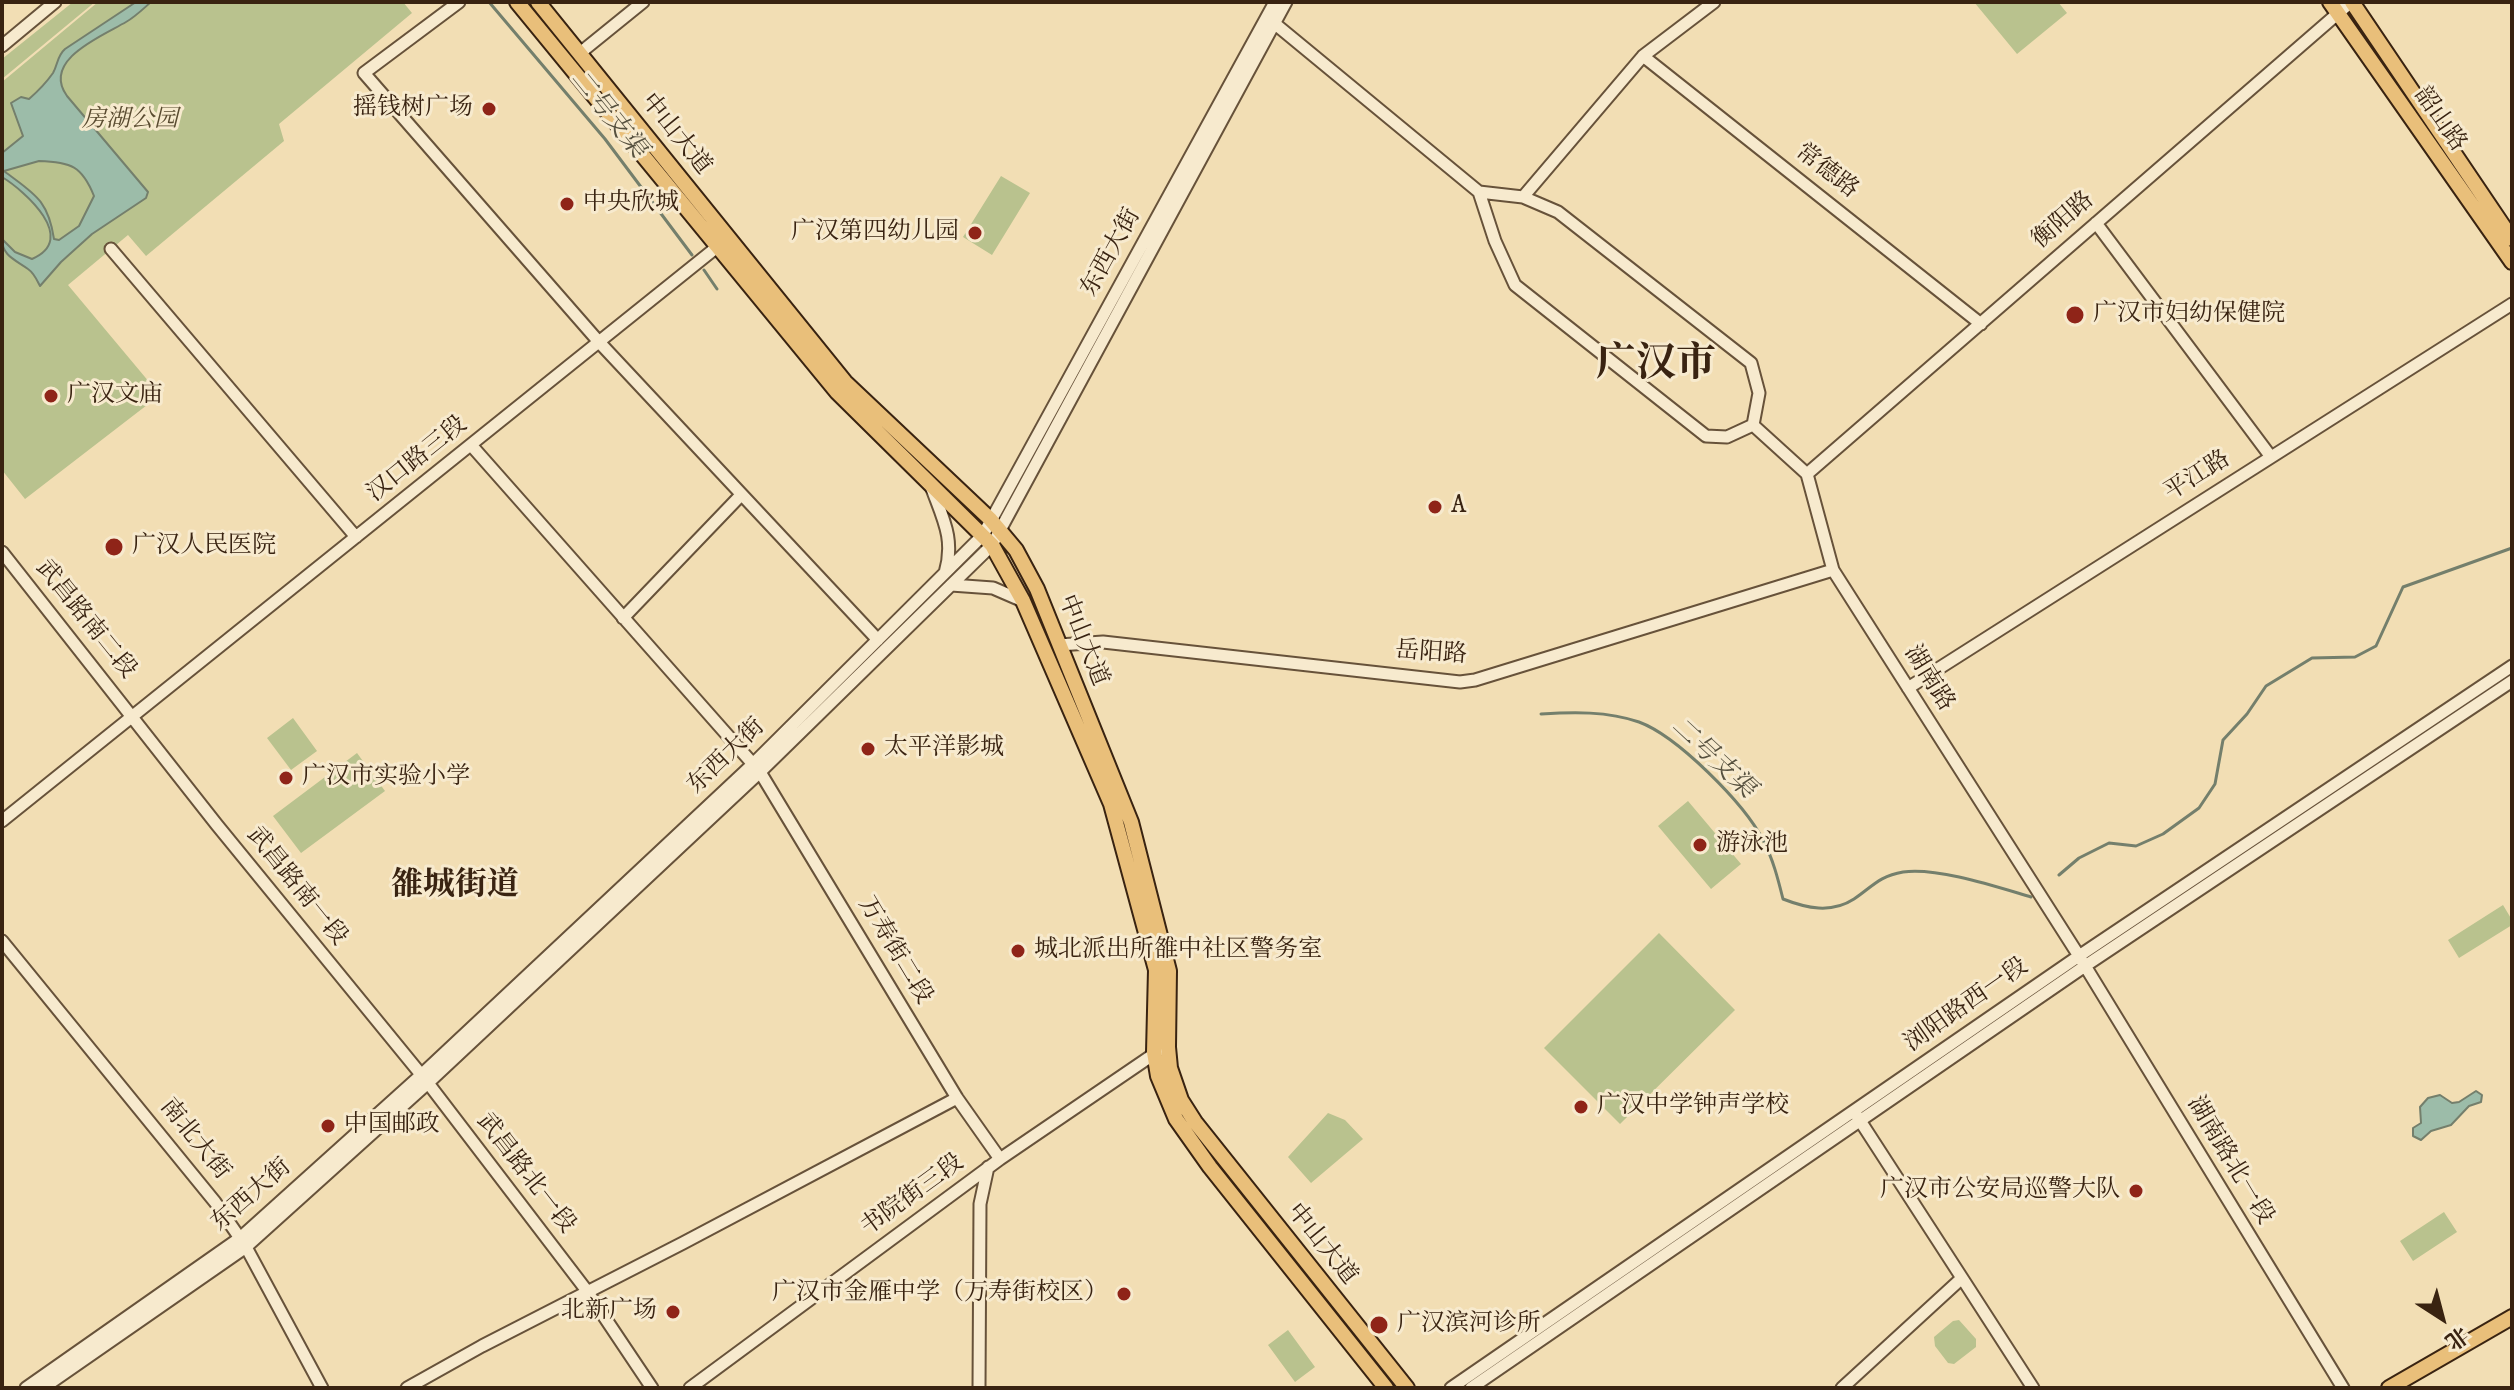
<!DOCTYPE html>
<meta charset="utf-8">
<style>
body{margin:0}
#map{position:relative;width:2514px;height:1390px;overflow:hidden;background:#f2deb4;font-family:"IM FELL DW Pica","Noto Serif SC",serif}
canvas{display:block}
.frame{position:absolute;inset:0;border:4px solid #392311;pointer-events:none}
.north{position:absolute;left:2402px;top:1278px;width:80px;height:80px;-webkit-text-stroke:6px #f7eace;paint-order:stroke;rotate:144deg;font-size:22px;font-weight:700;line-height:32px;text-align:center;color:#392311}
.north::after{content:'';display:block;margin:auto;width:28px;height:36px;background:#392311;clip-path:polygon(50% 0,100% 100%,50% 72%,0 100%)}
</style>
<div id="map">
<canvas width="2514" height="1390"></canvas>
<div class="frame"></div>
<div class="north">北</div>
</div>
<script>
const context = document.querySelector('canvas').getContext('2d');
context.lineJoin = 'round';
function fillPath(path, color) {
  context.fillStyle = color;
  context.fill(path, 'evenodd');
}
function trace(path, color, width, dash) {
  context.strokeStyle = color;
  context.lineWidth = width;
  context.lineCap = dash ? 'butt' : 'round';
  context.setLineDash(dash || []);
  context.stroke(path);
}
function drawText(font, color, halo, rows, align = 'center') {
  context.font = font + ' "IM FELL DW Pica","Noto Serif SC",serif';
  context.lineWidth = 6;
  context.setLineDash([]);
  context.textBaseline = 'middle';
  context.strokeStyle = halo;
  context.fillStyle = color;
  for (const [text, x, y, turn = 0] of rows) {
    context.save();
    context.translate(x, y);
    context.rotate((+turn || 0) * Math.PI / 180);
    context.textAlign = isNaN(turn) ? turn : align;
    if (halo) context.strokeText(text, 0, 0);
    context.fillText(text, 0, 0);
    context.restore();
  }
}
fillPath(new Path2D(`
 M 73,2 L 95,2 L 2,79 L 2,59 Z
 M 98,2 L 403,2 L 412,13 L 279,124 L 284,141 L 146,256 L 128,235 L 68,285 L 160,395 L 25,499 L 2,470 L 2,82 Z
 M 1974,2 L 2058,2 L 2067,13 L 2017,54 Z
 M 1001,176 L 1030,193 L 992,255 L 963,237 Z
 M 293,718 L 317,751 L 291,770 L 267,738 Z
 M 357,753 L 385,791 L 301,853 L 273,816 Z
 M 1688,801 L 1741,864 L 1711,889 L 1658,826 Z
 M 2503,905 L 2512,920 L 2512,925 L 2459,958 L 2448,940 Z
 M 1659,933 L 1735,1010 L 1620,1124 L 1544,1048 Z
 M 1328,1113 L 1345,1120 L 1363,1139 L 1311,1183 L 1288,1157 Z
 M 2444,1212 L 2457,1232 L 2413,1261 L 2400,1241 Z
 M 1959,1320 L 1976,1339 L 1976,1347 L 1954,1364 L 1948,1363 L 1935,1346 L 1934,1337 L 1953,1321 Z
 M 1288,1330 L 1315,1367 L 1295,1382 L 1268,1345 Z`), '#b9c28e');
const water = new Path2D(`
 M 136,2 L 151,2 C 143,9 135,17 126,22 C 102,36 41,60 67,96 L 148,192 L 146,198 L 92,234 L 61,262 L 40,286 C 37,280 34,273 28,269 C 16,260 2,256 2,239 L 15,252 L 32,259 C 79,239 25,191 2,177 L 2,153 L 23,136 L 11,103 L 21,97 L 29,99 C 37,92 46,83 53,73 C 58,64 57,56 65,49 ZM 39,161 C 71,162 82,166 94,196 L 79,226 L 59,240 L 54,239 C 48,199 34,194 4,171 Z
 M 2476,1091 L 2482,1095 L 2481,1102 L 2469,1106 L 2451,1125 L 2431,1131 L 2421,1140 L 2413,1136 L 2413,1128 L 2421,1123 L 2420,1107 L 2428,1098 L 2440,1095 L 2452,1103 L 2459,1102 Z`);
fillPath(water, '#9cbca9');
trace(water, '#747f6c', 2);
trace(new Path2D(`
 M 489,2 L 605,139 L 692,255
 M 704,270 L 717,289
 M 1541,714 C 1573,712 1607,711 1639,722 C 1677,736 1744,803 1763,840 C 1773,859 1778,879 1783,899 C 1806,908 1831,914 1854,899 C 1872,887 1879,876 1903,872 C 1937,867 1997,887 2031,897
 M 2059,875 L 2079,858 L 2109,843 L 2136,846 L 2163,834 L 2199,808 L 2215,784 L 2223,740 L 2247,714 L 2266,686 L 2312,658 L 2355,657 L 2376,646 L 2403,587 L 2512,548`), '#747f6c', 3);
const minor = new Path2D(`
 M 459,2 L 364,73 L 599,342 L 878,640
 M 1274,23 L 1479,192 L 1495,241 L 1515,285 L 1706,436 L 1727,437 L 1753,425 L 1807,474 L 1833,570 L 2079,956 L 2343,1388
 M 2,46 L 55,2
 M 580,53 L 643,2
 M 1643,56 L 1981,324
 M 1479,192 L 1523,197 L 1558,212 L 1751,363 L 1759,393 L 1753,425
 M 1523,197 L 1643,56 L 1714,2
 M 2096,223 L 2271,457
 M 111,249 L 356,537
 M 471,445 L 760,772 L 957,1098 L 1000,1159
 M 1807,474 L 2351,2
 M 931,486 C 943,519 955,539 945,573
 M 2,552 L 217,825 L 428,1083 L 587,1291 L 652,1388
 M 951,585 L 993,588 L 1023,601
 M 623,618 L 741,495
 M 1059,645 L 1103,642 L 1460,682 L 1475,680 L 1833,570
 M 1908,688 L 2512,304
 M 2,821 L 722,243
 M 2,941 L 215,1202 L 246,1247 L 322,1388
 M 1962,1278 L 2033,1388
 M 26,1388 L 240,1238 L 421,1075 L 753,764 L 983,535 L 1275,2
 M 43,1388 L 246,1247 L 428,1083 L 760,772 L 992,545 L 1286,2
 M 407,1388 L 482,1346 L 683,1243 L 957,1098
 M 690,1388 L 1000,1159 L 1160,1050
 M 979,1388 L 980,1204 L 988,1167
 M 1451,1388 L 2079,956 L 2512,666
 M 1471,1388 L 2085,966 L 2512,681
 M 1842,1388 L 1962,1278 L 1857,1116`);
const major = new Path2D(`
 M 517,2 L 837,392 L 992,545 L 1023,601 L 1111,804 L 1156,970 L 1154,1052 L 1158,1076 L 1176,1119 L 1210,1167 L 1386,1388
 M 538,2 L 845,382 L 990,519 L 1016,550 L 1037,589 L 1131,822 L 1169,971 L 1168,1047 L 1170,1068 L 1181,1100 L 1195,1122 L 1407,1388
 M 2330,2 L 2512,262
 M 2352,2 L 2512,239
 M 2389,1388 L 2512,1317`);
trace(minor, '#67523a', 15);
trace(major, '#392311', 18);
trace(minor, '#f7eace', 11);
trace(major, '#e9bf7a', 14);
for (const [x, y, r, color] of [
 [489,109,8,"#8f2418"],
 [567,204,8,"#8f2418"],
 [975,233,8,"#8f2418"],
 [2075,315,10,"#8f2418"],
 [51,396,8,"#8f2418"],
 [1435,507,8,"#8f2418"],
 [114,547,10,"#8f2418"],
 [868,749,8,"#8f2418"],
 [286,778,8,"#8f2418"],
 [1700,845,8,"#8f2418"],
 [1018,951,8,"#8f2418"],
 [1581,1107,8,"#8f2418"],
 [328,1126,8,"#8f2418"],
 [2136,1191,8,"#8f2418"],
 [1124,1294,8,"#8f2418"],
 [673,1312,8,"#8f2418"],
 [1379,1325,10,"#8f2418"]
]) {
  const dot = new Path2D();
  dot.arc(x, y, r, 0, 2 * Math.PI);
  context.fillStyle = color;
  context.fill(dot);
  trace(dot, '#f7eace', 3);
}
drawText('24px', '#392311', '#f7eace', [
 ["摇钱树广场",473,109,"right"],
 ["中央欣城",583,204],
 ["广汉第四幼儿园",959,233,"right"],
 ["广汉市妇幼保健院",2093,315],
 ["广汉文庙",67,396],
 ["A",1451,507],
 ["广汉人民医院",132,547],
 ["太平洋影城",884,749],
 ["广汉市实验小学",302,778],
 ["游泳池",1716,845],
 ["城北派出所雒中社区警务室",1034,951],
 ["广汉中学钟声学校",1597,1107],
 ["中国邮政",344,1126],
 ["广汉市公安局巡警大队",2120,1191,"right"],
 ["广汉市金雁中学（万寿街校区）",1108,1294,"right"],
 ["北新广场",657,1312,"right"],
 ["广汉滨河诊所",1397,1325]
], 'left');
drawText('24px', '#392311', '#f7eace', [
 ["韶山路",2439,120,55],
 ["中山大道",675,135,51],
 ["常德路",1826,172,38],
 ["衡阳路",2064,221,-41],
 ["东西大街",1112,253,-61],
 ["汉口路三段",418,460,-39],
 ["平江路",2198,477,-32],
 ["武昌路南二段",85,620,51],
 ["中山大道",1082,641,68],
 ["岳阳路",1431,654,4],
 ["湖南路",1928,679,58],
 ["东西大街",727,757,-44],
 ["武昌路南一段",296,887,51],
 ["万寿街二段",894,951,59],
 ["浏阳路西一段",1967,1006,-35],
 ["南北大街",194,1140,51],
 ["湖南路北一段",2229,1161,59],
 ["武昌路北一段",525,1174,52],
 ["东西大街",252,1196,-41],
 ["书院街三段",913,1196,-36],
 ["中山大道",1321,1245,51]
]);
drawText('italic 24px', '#594b30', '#f7eace', [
 ["房湖公园",130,121]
]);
drawText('italic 26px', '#57513f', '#f7eace', [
 ["二号支渠",607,115,51],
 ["二号支渠",1712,759,43]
]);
drawText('bold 32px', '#392311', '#f7eace', [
 ["雒城街道",455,887]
]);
drawText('bold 40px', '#392311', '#f7eace', [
 ["广汉市",1656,367]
]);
</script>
